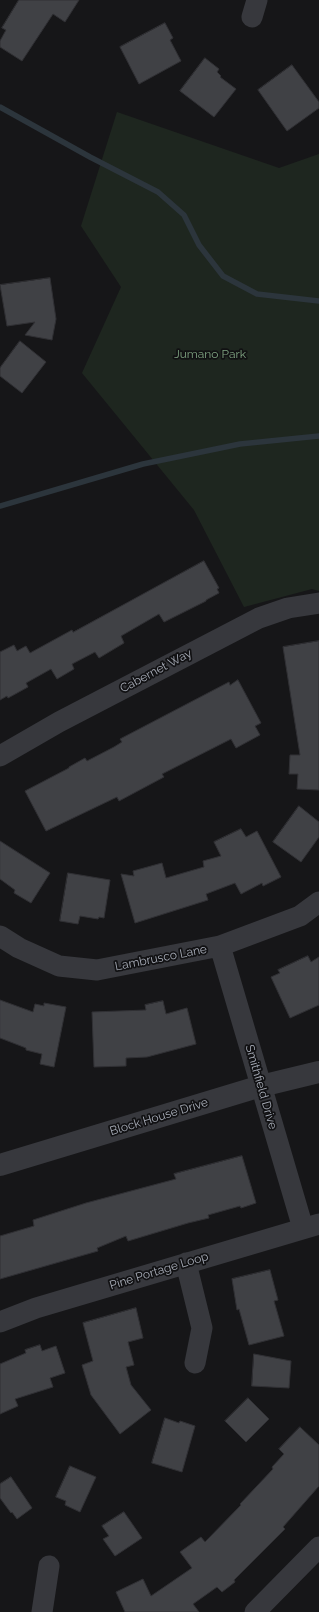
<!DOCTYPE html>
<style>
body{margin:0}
canvas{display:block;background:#161618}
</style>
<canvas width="319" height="1612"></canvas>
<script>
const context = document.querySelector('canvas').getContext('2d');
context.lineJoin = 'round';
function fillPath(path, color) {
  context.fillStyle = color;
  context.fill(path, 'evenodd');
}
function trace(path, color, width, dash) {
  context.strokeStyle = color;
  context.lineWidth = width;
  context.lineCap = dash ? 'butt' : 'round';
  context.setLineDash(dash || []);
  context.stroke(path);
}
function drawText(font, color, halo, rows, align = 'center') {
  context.font = font + ' Raleway,sans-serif';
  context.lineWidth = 3.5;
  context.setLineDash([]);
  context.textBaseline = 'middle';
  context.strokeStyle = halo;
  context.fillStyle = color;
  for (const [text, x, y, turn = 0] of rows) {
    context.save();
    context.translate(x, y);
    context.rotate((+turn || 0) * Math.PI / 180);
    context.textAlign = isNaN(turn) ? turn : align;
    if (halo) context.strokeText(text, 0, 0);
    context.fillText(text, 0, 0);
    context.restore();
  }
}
fillPath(new Path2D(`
 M 117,112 L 279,168 L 319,154 L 319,591 L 312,589 L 244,607 L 194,510 L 82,373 L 121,287 L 81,226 Z`), '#1e261f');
trace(new Path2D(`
 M 0,107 L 90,157 L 158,192 L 184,215 L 199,245 L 223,276 L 257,294 L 319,301
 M 0,506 L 143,464 L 240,444 L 319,436`), '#2c353c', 5.5);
const building = new Path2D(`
 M 19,0 L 79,0 L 65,22 L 53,14 L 22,61 L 0,47 L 0,41 L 6,30 L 2,28 Z
 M 165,23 L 173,38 L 170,40 L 181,61 L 139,84 L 120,47 Z
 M 205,58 L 219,69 L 217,72 L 221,76 L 220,77 L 236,89 L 214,117 L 180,91 Z
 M 292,65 L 319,102 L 319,108 L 287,131 L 258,90 Z
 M 50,278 L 56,319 L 52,340 L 25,335 L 35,322 L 7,326 L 0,285 Z
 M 20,341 L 46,362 L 22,393 L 0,376 L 0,368 Z
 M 204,561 L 219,588 L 217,589 L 219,593 L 206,600 L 206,601 L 164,622 L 159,614 L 121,636 L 124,643 L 99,658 L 95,652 L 72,664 L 74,669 L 57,679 L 51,669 L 26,683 L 28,687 L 8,698 L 7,696 L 0,700 L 0,652 L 14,645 L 17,651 L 26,646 L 30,653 L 72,630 L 73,632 Z
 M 319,641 L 319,790 L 297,789 L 298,774 L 289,774 L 290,755 L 300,755 L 283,647 Z
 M 238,680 L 261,723 L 255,726 L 260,735 L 236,748 L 231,739 L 162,774 L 164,777 L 119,801 L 117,797 L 46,831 L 25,791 L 69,768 L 69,767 L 85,758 L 87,761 L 114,747 L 122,742 L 120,739 L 229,682 L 230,685 Z
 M 299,806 L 319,822 L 319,837 L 301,862 L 273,842 Z
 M 241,829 L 246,837 L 257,831 L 281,877 L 263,886 L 262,883 L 241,894 L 235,883 L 206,894 L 208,900 L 135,923 L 121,874 L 134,876 L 133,871 L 162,863 L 166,878 L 204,867 L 203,861 L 221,856 L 214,842 Z
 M 0,841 L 50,873 L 31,903 L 14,893 L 15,890 L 0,879 Z
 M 68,873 L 110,880 L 104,918 L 99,917 L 98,919 L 80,916 L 78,924 L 60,921 Z
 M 308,956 L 311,962 L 319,957 L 319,1005 L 290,1018 L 271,977 L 280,973 L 278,970 Z
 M 0,1000 L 33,1012 L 35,1004 L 44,1006 L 44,1003 L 66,1007 L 54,1067 L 40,1064 L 42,1054 L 26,1050 L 26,1048 L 0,1038 Z
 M 163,1001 L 166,1014 L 187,1008 L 196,1044 L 147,1057 L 126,1058 L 126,1066 L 94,1067 L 92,1012 L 146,1010 L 145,1005 Z
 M 242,1156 L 256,1203 L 241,1208 L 240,1206 L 208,1215 L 209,1218 L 188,1223 L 128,1241 L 126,1236 L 97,1248 L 98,1251 L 0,1279 L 0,1236 L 34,1226 L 33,1220 L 86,1203 L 176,1179 L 174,1174 Z
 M 270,1270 L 278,1300 L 274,1301 L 284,1336 L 249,1345 L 239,1309 L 237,1310 L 232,1279 Z
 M 136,1308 L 143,1338 L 128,1342 L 134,1365 L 126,1367 L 131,1385 L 151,1410 L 120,1434 L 91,1395 L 82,1365 L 93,1361 L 83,1323 Z
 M 40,1345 L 42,1351 L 56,1346 L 65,1373 L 50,1378 L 53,1387 L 15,1399 L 18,1406 L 0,1414 L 0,1364 L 26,1353 L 25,1350 Z
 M 254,1354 L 291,1361 L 289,1388 L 252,1386 Z
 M 248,1398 L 269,1419 L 246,1442 L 225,1421 Z
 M 165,1418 L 179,1423 L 180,1421 L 195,1426 L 182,1472 L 152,1463 Z
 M 300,1427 L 319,1445 L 319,1486 L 283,1527 L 285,1529 L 234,1580 L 235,1582 L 222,1592 L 217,1587 L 193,1604 L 199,1612 L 125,1612 L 116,1592 L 143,1579 L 151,1596 L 192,1568 L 180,1552 L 201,1537 L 205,1542 L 241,1505 L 240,1504 L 273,1469 L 272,1467 L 284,1454 L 279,1449 Z
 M 70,1466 L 96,1477 L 80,1512 L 65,1505 L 66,1501 L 56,1497 Z
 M 11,1477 L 32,1508 L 17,1519 L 12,1512 L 11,1513 L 0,1498 L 0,1484 Z
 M 124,1512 L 142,1538 L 115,1556 L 103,1539 L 109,1536 L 102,1526 Z`);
fillPath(building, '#404145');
trace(building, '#303034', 1);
trace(new Path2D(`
 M 252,17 L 257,0
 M 0,756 L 59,722 L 259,618 L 288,608 L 319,603
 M 0,936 L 19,948 L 59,966 L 97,970 L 220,946 L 300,916 L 319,902
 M 220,946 L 303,1228
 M 186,1263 L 202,1328 L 195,1363
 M 0,1322 L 36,1308 L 319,1224
 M 42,1612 L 49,1566
 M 255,1612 L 319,1547`), '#37383d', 21);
trace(new Path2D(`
 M 0,1165 L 261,1086 L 319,1072`), '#37383d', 22);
drawText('12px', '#7fa381', '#111113', [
 ["Jumano Park",210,354]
]);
drawText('12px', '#a8adb8', '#111113', [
 ["Cabernet Way",156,671,-28],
 ["Lambrusco Lane",161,958,-11],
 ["Smithfield Drive",261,1087,74],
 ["Block House Drive",159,1117,-17],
 ["Pine Portage Loop",159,1271,-17]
]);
</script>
